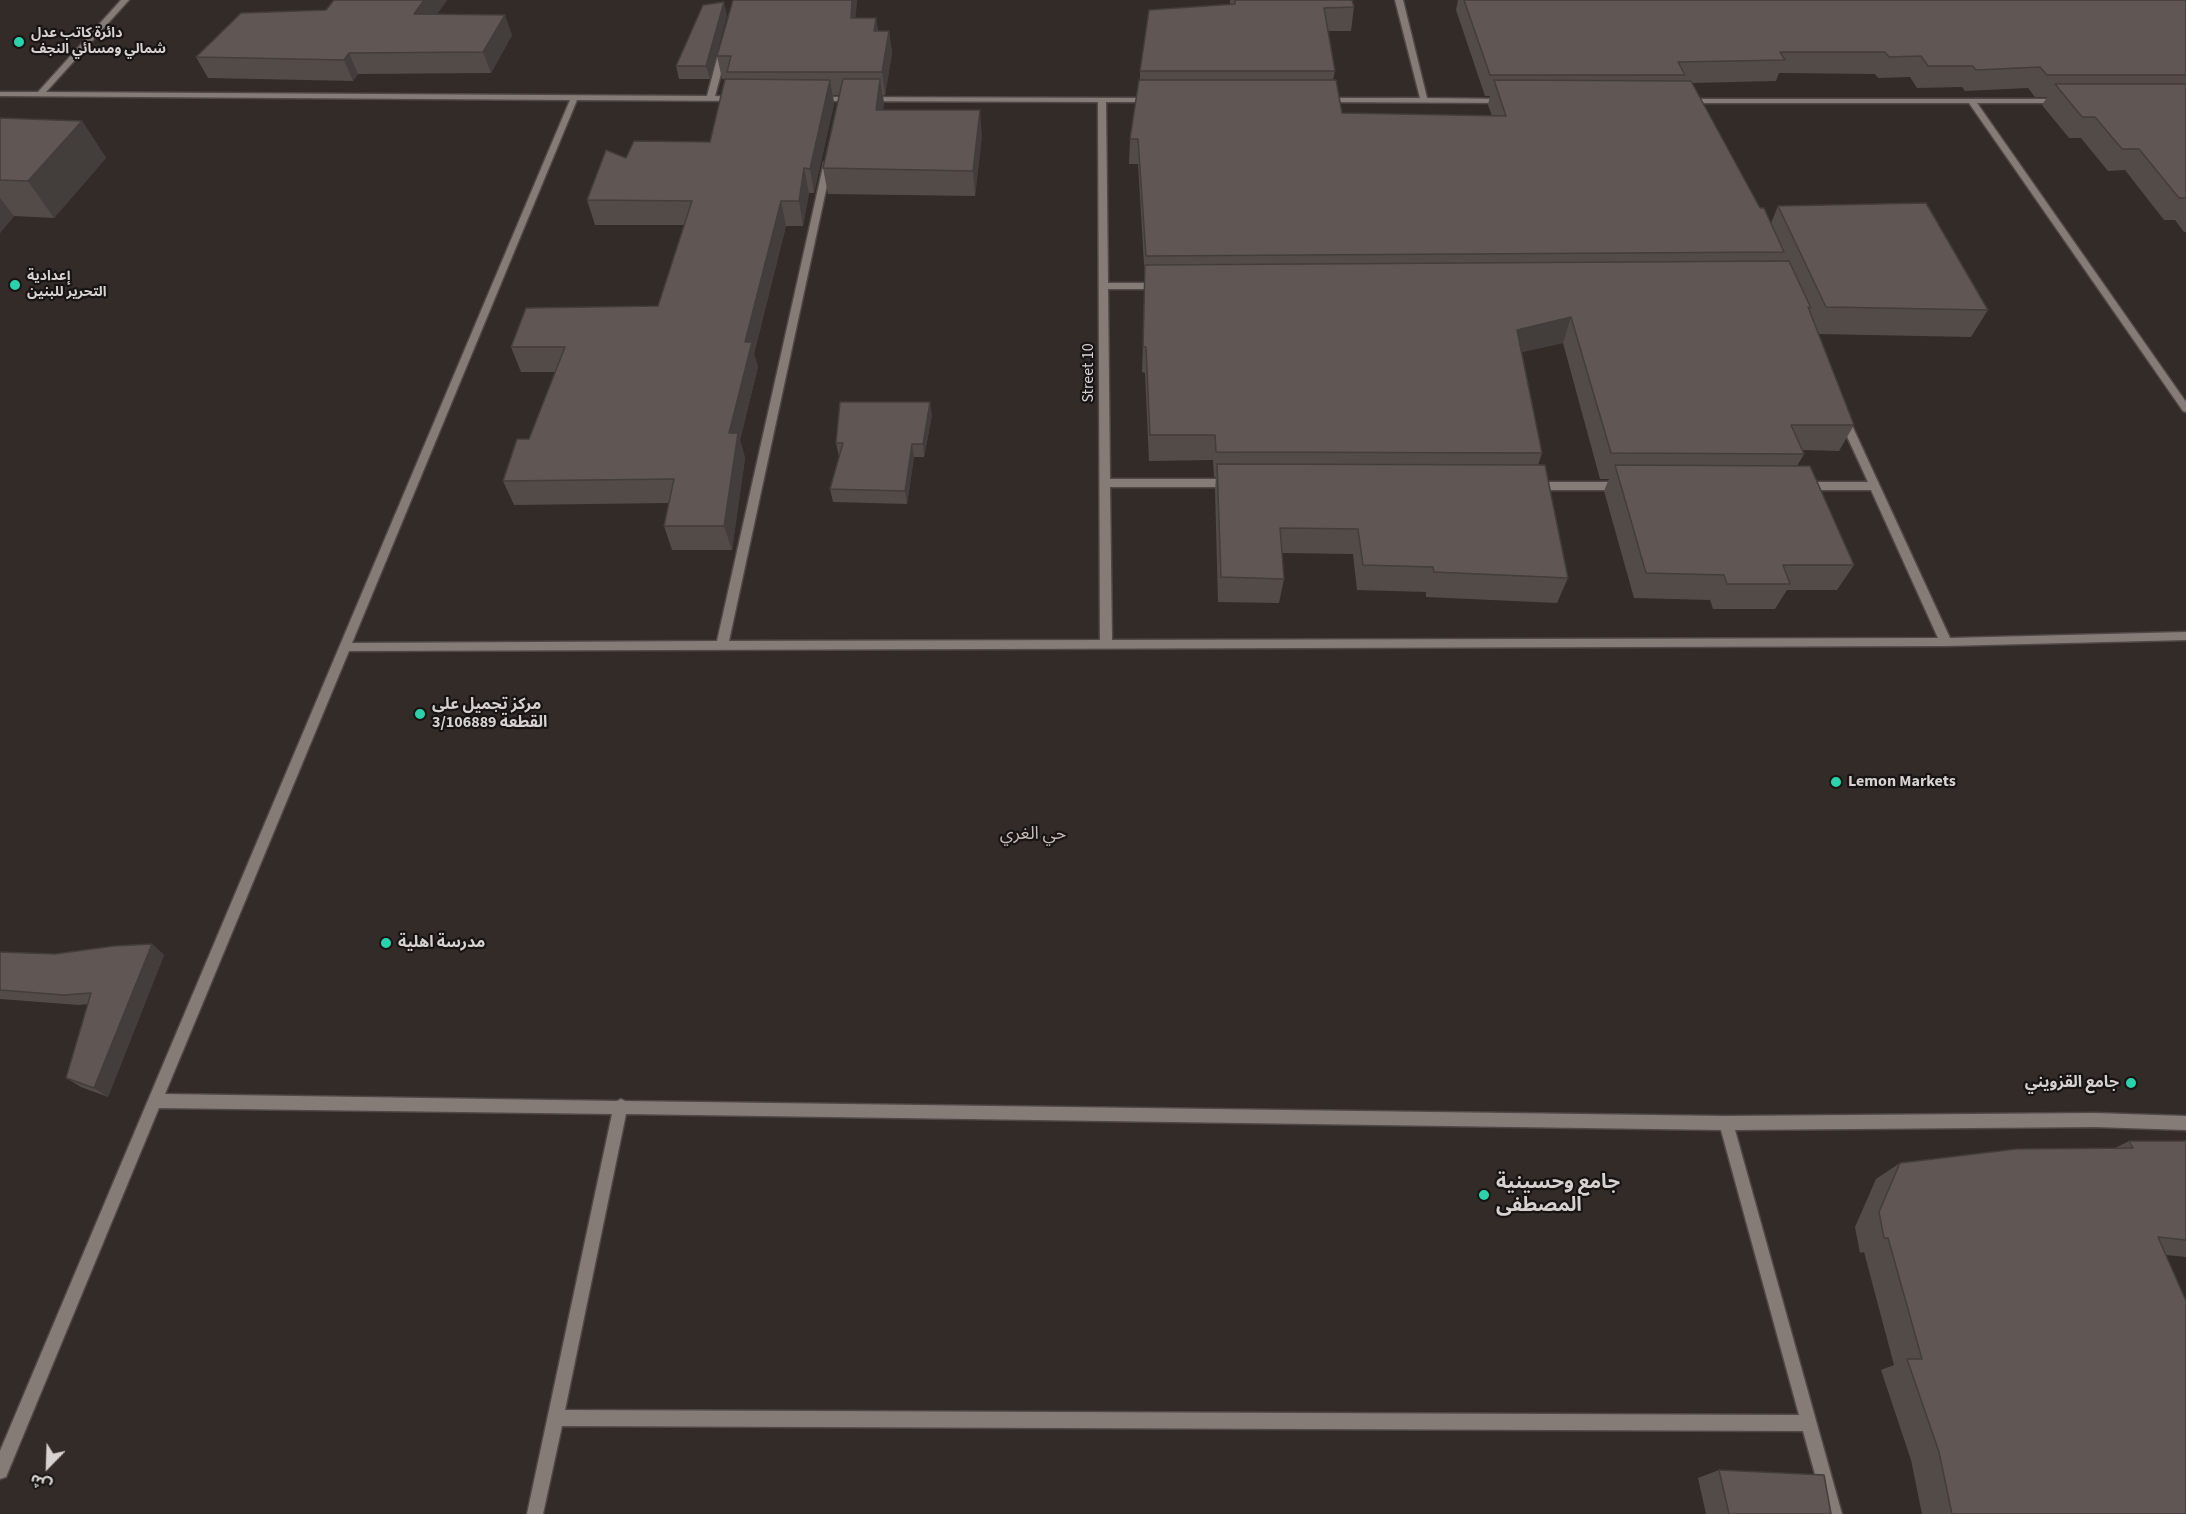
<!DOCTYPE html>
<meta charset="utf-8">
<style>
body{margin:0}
#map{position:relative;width:2186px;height:1514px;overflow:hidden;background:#332b28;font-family:"Source Sans 3","Noto Sans Arabic",sans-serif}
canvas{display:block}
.north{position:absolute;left:18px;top:1436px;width:60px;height:60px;-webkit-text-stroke:4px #181413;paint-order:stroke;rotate:203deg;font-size:16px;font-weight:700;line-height:24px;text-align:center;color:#d7d1cf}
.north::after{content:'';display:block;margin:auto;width:21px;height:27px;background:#d7d1cf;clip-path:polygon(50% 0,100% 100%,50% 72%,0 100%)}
</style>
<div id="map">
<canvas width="2186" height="1514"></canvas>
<div class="north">ش</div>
</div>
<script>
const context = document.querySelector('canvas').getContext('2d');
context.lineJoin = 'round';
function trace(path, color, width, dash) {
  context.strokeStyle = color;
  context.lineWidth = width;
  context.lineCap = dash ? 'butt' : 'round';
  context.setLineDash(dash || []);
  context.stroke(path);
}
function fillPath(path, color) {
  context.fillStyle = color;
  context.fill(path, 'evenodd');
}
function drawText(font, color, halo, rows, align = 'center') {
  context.font = font + ' "Source Sans 3","Noto Sans Arabic",sans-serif';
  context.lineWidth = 4.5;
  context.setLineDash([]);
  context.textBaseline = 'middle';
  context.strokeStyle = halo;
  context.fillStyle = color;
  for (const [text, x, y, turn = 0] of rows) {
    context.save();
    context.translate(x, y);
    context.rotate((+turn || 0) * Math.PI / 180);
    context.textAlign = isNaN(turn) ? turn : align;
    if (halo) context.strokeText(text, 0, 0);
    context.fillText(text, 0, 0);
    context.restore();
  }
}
const minor = new Path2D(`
 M 121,0 L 129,0 L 46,92 L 707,96 L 719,51 L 723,49 L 727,51 L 715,96 L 736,97 L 739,97 L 739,101 L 577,100 L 352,643 L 717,641 L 824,162 L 828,160 L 832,162 L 729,641 L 1100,640 L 1098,102 L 816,101 L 815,99 L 819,97 L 1150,98 L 1154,100 L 1150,102 L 1106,102 L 1108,283 L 1160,283 L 1165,286 L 1160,289 L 1108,289 L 1110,479 L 1232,479 L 1237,483 L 1232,487 L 1110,487 L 1112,640 L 1938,638 L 1871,490 L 1804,490 L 1799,486 L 1804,482 L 1868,482 L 1839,419 L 1844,416 L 1849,419 L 1950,638 L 2186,632 L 2186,640 L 1946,646 L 349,651 L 165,1094 L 617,1101 L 621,1099 L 625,1101 L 1726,1116 L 2095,1113 L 2186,1116 L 2186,1130 L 2095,1127 L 1735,1130 L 1842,1514 L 1826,1514 L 1803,1431 L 562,1426 L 543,1514 L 527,1514 L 612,1114 L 159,1108 L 6,1477 L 0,1479 L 0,1451 L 570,100 L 0,96 L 0,92 L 38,92 ZM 626,1114 L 1721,1130 L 1799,1415 L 565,1410 Z
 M 1395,0 L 1403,0 L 1427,98 L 1504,99 L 1508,101 L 1507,103 L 1320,102 L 1319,100 L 1323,98 L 1420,98 Z
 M 1683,99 L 2089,99 L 2089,103 L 1977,103 L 2186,402 L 2186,412 L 2183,411 L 1969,103 L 1683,103 Z
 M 1534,482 L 1622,482 L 1627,486 L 1622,490 L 1534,490 L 1529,486 Z`);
trace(minor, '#4f4846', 3);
fillPath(minor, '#857c78');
fillPath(new Path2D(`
 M 447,0 L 437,14 L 512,35 L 491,73 L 358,74 L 353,81 L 208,78 L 196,57 L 326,10 Z
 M 733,0 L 857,0 L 855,18 L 876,18 L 878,31 L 889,31 L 892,53 L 885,95 L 883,95 L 884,104 L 883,110 L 982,135 L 975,196 L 828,194 L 823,168 L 840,95 L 833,95 L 834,104 L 814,193 L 809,193 L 803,226 L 786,226 L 754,354 L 758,367 L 740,440 L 745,458 L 732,550 L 672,550 L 664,526 L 669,503 L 514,505 L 503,481 L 529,439 L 555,372 L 521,372 L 511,347 L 658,306 L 684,225 L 595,225 L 587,200 L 626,158 L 710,142 L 729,79 L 722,79 L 717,56 Z
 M 1230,0 L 1352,0 L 1354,7 L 1351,31 L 1328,31 L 1335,71 L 1333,80 L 1342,113 L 1492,116 L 1488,105 L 1490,96 L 1485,96 L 1456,10 L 1458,0 L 2186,0 L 2186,232 L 2184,232 L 2175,220 L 2164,220 L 2125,170 L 2108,171 L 2081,138 L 2069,138 L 2042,105 L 2047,97 L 2035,97 L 2028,88 L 1965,91 L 1962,87 L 1917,88 L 1910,77 L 1878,78 L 1875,74 L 1779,73 L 1776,81 L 1692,83 L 1760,208 L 1771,223 L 1778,206 L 1988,310 L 1971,337 L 1818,334 L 1854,425 L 1839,451 L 1803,450 L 1804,454 L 1797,466 L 1854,565 L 1837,590 L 1787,590 L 1775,609 L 1713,609 L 1710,600 L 1634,598 L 1604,491 L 1609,479 L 1600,479 L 1563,343 L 1522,352 L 1542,453 L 1538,465 L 1568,578 L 1557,603 L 1426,597 L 1426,592 L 1357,590 L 1353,554 L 1282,553 L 1284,579 L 1279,603 L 1218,602 L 1215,490 L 1216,477 L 1214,477 L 1213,460 L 1149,461 L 1145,373 L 1142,372 L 1145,281 L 1138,164 L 1129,164 L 1130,139 L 1140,80 L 1140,71 L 1230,4 Z
 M 727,15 L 710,79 L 679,79 L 676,66 Z
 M 0,118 L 82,121 L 106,158 L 54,218 L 14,216 L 0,233 Z
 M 932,415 L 924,457 L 914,457 L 907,504 L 833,502 L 830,489 L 839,457 L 836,443 Z
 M 152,944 L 164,955 L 108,1097 L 81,1087 L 66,1078 L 88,1004 L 79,1005 L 0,999 L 0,952 L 55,954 Z
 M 2129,1141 L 2186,1141 L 2186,1257 L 2166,1255 L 2186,1514 L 1922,1514 L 1911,1460 L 1881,1370 L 1894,1365 L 1864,1252 L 1860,1253 L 1855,1227 L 1876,1179 L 1900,1163 L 2115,1148 Z
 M 1719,1470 L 1831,1514 L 1706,1514 L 1698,1478 Z`), '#534b48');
fillPath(new Path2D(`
 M 424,0 L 447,0 L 423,35 L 414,14 Z
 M 852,0 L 857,0 L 854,41 L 851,18 Z
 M 724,2 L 727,15 L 710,79 L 706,66 Z
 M 505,15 L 512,35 L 491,73 L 483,52 Z
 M 876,18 L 879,41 L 874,31 Z
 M 889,31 L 892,53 L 885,95 L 882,72 Z
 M 349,53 L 358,74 L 353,81 L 344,60 Z
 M 880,79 L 884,104 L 879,135 L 876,110 Z
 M 830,80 L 834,104 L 814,193 L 810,169 Z
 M 980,110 L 982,135 L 975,196 L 973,171 Z
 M 82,121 L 106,158 L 54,218 L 28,181 Z
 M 804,168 L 809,193 L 803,226 L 799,201 Z
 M 0,198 L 14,216 L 0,233 Z
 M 781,201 L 786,226 L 754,354 L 758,367 L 740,440 L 745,458 L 732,550 L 724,526 L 729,433 L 745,342 Z
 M 1571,317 L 1563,343 L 1509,355 L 1517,330 Z
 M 930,402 L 932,415 L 924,457 L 923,444 Z
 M 912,444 L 914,457 L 907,504 L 905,491 Z
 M 152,944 L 164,955 L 108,1097 L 94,1088 Z`), '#433d3b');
const building = new Path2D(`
 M 334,0 L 424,0 L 414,14 L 505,15 L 483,52 L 349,53 L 344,60 L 196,57 L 241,13 L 326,10 Z
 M 733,0 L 852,0 L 851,18 L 876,18 L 874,31 L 889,31 L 882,72 L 727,72 L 731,56 L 717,56 Z
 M 1235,0 L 1352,0 L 1354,7 L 1324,8 L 1335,71 L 1140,71 L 1149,10 L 1235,4 Z
 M 1464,0 L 2186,0 L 2186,75 L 2047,75 L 2040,67 L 1976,70 L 1973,66 L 1928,66 L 1921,56 L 1889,57 L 1885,52 L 1780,52 L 1785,60 L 1678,62 L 1685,75 L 1490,75 Z
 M 724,2 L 706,66 L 676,66 L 703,5 Z
 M 725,79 L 830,80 L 810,169 L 804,168 L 799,201 L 781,201 L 745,342 L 752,342 L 729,433 L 738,433 L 724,526 L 664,526 L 674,479 L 503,481 L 517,439 L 529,439 L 565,347 L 511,347 L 526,308 L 658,306 L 692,201 L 587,200 L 606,150 L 626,158 L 634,141 L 710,142 Z
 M 843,79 L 880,79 L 876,110 L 980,110 L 973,171 L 823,168 Z
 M 1139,80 L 1336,80 L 1342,113 L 1506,116 L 1494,80 L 1691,81 L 1760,208 L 1764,208 L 1784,252 L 1146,256 L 1138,139 L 1130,139 Z
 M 2055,84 L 2186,84 L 2186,198 L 2179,198 L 2139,149 L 2122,149 L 2095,117 L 2082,117 Z
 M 0,118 L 82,121 L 28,181 L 0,180 Z
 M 1926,203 L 1988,310 L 1826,307 L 1778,206 Z
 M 1789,261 L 1811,308 L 1808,307 L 1854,425 L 1791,425 L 1804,454 L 1611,453 L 1571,317 L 1517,330 L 1542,453 L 1216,452 L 1215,435 L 1150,435 L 1146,347 L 1143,347 L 1145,265 Z
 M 840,402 L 930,402 L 923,444 L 912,444 L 905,491 L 830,489 L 843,443 L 836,443 Z
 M 1217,464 L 1545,465 L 1568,578 L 1434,572 L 1433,567 L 1363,565 L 1358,529 L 1280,528 L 1284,579 L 1221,577 Z
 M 1615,465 L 1810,466 L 1854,565 L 1783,565 L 1790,584 L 1727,584 L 1724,575 L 1646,573 Z
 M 152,944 L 94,1088 L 66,1078 L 91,993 L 64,995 L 0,990 L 0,952 L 55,954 L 114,946 Z
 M 2129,1141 L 2186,1141 L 2186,1240 L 2158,1237 L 2186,1301 L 2186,1514 L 1952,1514 L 1939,1452 L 1907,1359 L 1922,1359 L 1888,1238 L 1884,1238 L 1879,1212 L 1900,1163 L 2016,1149 L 2133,1148 Z
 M 1719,1470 L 1824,1475 L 1831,1514 L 1729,1514 Z`);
fillPath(building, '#605754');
trace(building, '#433d3b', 1.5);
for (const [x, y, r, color] of [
 [19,42,6,"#27d5ad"],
 [15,285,6,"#27d5ad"],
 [420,714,6,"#27d5ad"],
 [1836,782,6,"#27d5ad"],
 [386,943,6,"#27d5ad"],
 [2131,1083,6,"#27d5ad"],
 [1484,1195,6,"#27d5ad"]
]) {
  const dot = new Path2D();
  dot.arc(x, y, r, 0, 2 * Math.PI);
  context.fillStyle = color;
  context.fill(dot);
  trace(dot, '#181413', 2);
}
drawText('bold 14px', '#d7d1cf', '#181413', [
 ["دائرة كاتب عدل",31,34],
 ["شمالي ومسائي النجف",31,50],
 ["إعدادية",27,277],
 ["التحرير للبنين",27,293]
], 'left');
drawText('16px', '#d7d1cf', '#181413', [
 ["Street 10",1089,373,-90]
]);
drawText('bold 16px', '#d7d1cf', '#181413', [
 ["مركز تجميل على",432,705],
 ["القطعة 3/106889",432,723],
 ["Lemon Markets",1848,782],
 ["مدرسة اهلية",398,943],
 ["جامع القزويني",2119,1083,"right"]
], 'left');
drawText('18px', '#c6bbb8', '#181413', [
 ["حي الغري",1033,835]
]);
drawText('bold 20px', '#d7d1cf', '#181413', [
 ["جامع وحسينية",1496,1184],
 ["المصطفى",1496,1207]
], 'left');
</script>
